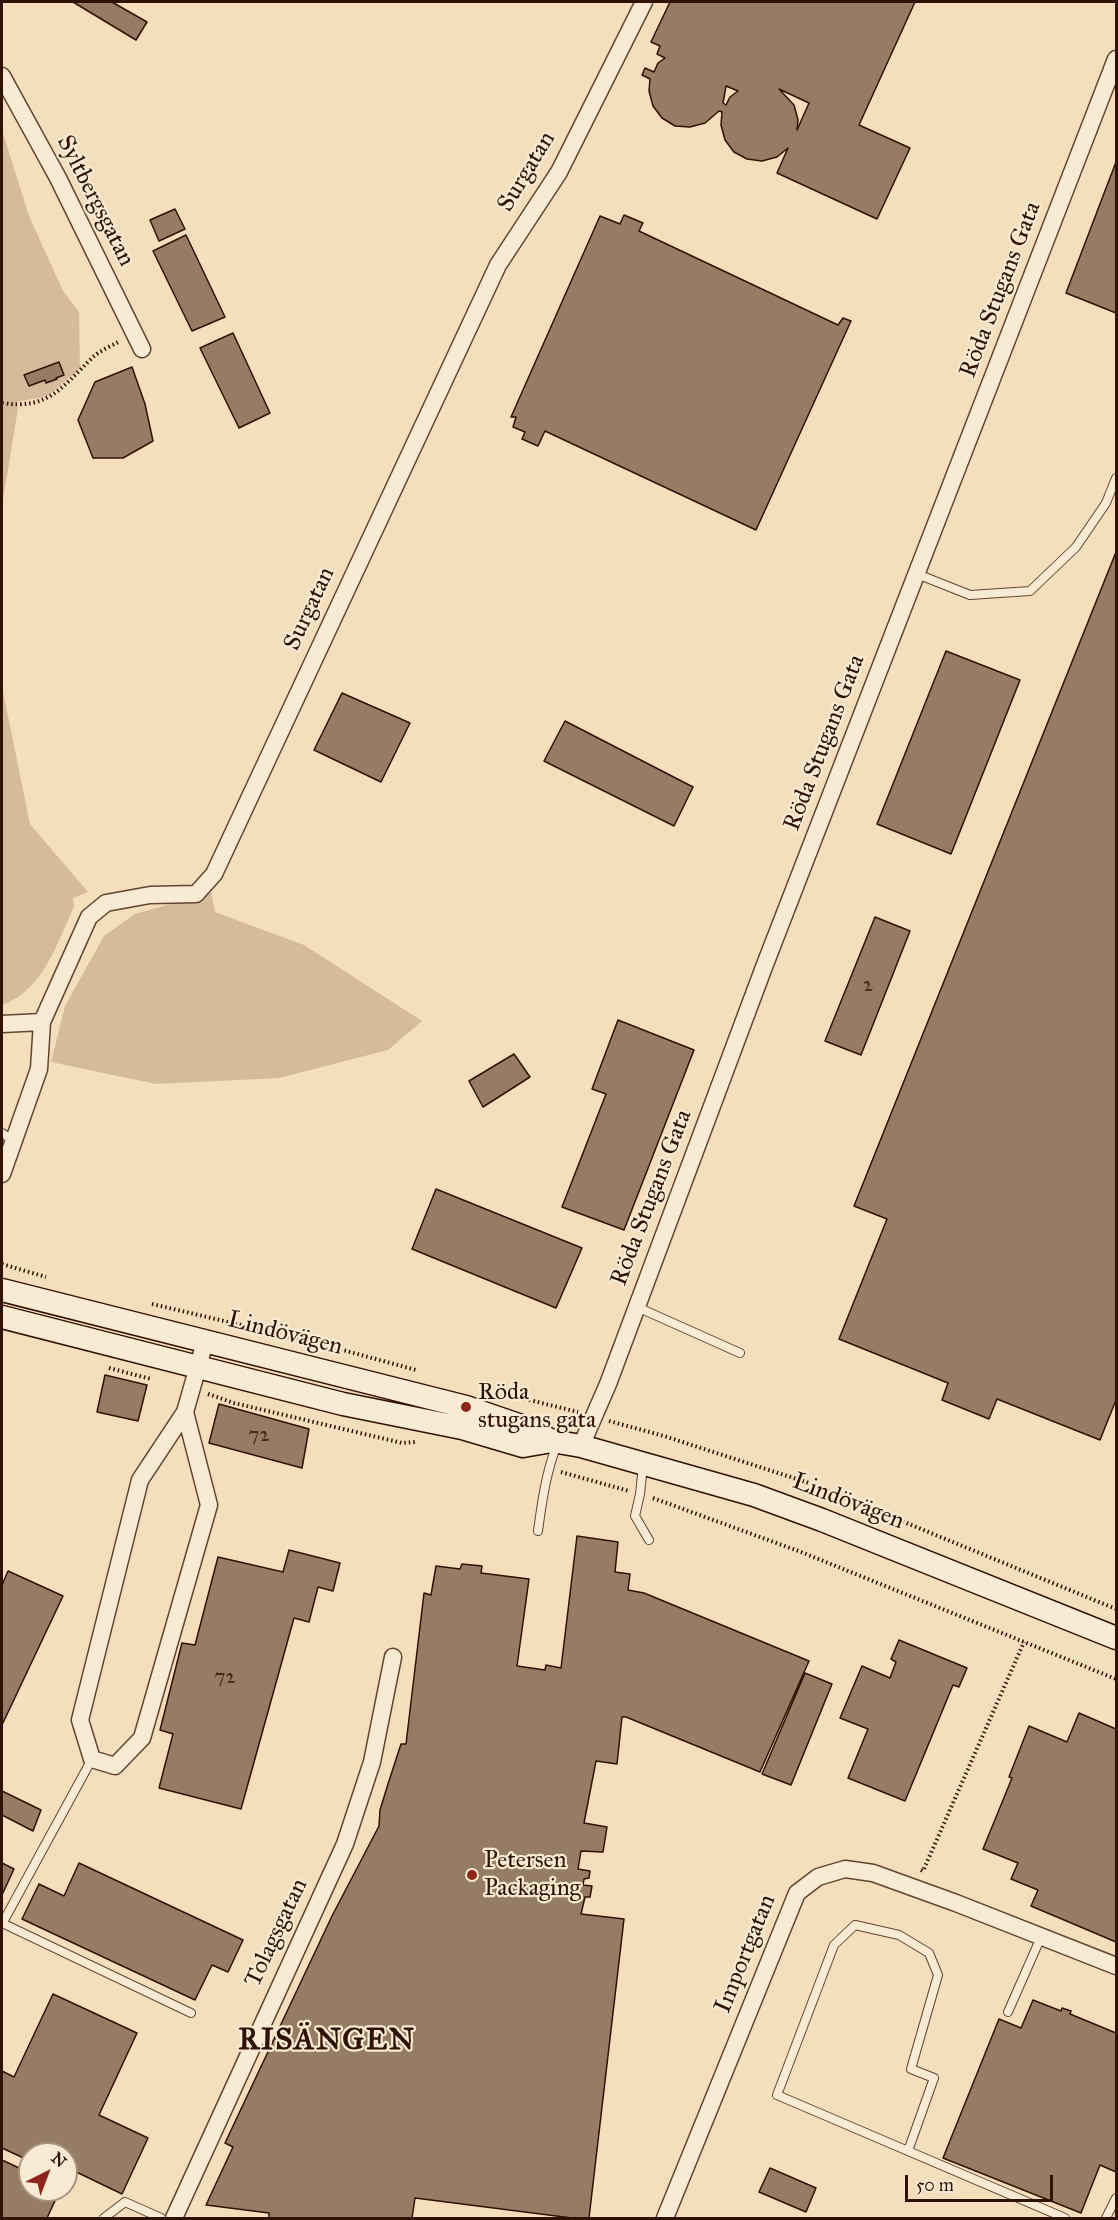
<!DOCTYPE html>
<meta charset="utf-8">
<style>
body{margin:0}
#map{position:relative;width:1118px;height:2220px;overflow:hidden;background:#f4debc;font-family:"IM FELL Great Primer",serif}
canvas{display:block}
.frame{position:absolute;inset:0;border:3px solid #311100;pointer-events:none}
.north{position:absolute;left:18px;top:2142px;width:60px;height:60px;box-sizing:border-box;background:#f8ead3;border:2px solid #a8937f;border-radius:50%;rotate:42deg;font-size:16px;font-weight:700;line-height:24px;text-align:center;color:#311100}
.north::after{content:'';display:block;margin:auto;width:21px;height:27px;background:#8f2418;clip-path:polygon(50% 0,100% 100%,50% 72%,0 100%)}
.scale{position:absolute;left:905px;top:2175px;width:148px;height:27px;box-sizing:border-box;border:3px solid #311100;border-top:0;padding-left:8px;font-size:18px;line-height:21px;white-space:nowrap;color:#311100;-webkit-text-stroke:4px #f8ead3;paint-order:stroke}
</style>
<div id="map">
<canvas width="1118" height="2220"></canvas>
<div class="frame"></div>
<div class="north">N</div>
<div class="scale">50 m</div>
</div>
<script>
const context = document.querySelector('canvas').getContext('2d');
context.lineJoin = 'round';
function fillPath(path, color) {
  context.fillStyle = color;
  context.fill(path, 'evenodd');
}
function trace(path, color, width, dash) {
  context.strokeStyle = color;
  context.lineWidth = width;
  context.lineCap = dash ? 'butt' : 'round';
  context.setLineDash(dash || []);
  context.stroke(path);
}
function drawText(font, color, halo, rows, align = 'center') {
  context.font = font + ' "IM FELL Great Primer",serif';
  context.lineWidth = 4.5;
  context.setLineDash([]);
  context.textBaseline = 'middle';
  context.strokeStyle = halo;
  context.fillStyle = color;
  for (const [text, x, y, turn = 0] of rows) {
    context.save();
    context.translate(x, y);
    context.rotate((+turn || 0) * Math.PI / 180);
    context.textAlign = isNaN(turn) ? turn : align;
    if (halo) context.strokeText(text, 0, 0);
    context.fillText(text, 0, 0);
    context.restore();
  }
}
fillPath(new Path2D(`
 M 2,130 L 29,216 L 63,291 L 79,312 L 80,368 L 48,396 L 16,402 L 18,408 L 2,506 Z
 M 2,687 L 30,824 L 88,892 L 73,898 L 74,907 C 57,943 43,991 2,1005 Z
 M 211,892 L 215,912 L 304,945 L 422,1021 L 388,1050 L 279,1078 L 156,1084 L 51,1062 L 65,1006 L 104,936 L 135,914 Z`), '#d3bb9c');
const building = new Path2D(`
 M 73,2 L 112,2 L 147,22 L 136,40 Z
 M 670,2 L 915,2 L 859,125 L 910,148 L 877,219 L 777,173 L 788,148 L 777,157 L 762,161 L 747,159 L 734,152 L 725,140 L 721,125 L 722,112 L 719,111 L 705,123 L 690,127 L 675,126 L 662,118 L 653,106 L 649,91 L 650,79 L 642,75 L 645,68 L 654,72 L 658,63 L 665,58 L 657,54 L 660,46 L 651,42 ZM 726,86 L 738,91 L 730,97 L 726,105 L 723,103 ZM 779,89 L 809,103 L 797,130 L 798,120 L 794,105 Z
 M 1116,162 L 1116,313 L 1066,293 Z
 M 175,209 L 185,229 L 159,241 L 150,220 Z
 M 624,215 L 643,223 L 639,231 L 838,325 L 843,318 L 851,321 L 756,530 L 545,431 L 538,446 L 522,439 L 525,432 L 513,427 L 516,417 L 511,417 L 600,216 L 620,224 Z
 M 186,235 L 225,317 L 192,331 L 153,251 Z
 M 233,333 L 270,413 L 239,428 L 200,348 Z
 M 59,362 L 64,375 L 56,378 L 57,379 L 46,383 L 45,380 L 29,386 L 24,375 Z
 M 132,367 L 145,404 L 153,441 L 123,458 L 93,458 L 78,420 L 95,382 Z
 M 1116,552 L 1116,1400 L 1100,1440 L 997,1399 L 989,1419 L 942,1400 L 948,1383 L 839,1339 L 887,1219 L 854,1206 Z
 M 946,651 L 1020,680 L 951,854 L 877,824 Z
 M 342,693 L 410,723 L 381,782 L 314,750 Z
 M 565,721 L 693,787 L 674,826 L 544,761 Z
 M 875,917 L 910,931 L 861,1055 L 825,1041 Z
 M 618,1020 L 694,1050 L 624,1230 L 562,1207 L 606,1094 L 592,1089 Z
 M 514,1054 L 530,1077 L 483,1107 L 469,1081 Z
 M 436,1189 L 582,1248 L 556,1308 L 412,1249 Z
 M 105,1375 L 147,1385 L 138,1421 L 97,1412 Z
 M 219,1404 L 309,1429 L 302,1468 L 209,1443 Z
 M 577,1536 L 618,1542 L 615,1572 L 630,1574 L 628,1590 L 644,1593 L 809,1661 L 760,1772 L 626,1717 L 622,1717 L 617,1764 L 596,1761 L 584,1823 L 607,1827 L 603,1852 L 581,1851 L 578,1869 L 590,1871 L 589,1878 L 584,1879 L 583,1885 L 592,1886 L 590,1897 L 585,1897 L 581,1914 L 624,1919 L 589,2218 L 572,2218 L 415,2198 L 412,2218 L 269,2218 L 269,2213 L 206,2205 L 233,2147 L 225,2143 L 332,1916 L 379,1826 L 380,1810 L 388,1784 L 401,1744 L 406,1744 L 424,1593 L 431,1595 L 436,1566 L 460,1569 L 462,1564 L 482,1566 L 481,1573 L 529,1579 L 517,1666 L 545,1670 L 546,1665 L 561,1668 Z
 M 289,1550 L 340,1563 L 333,1591 L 318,1587 L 309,1622 L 294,1618 L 241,1809 L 159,1788 L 173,1734 L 160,1730 L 182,1643 L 195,1645 L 218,1557 L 283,1572 Z
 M 8,1571 L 63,1596 L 2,1725 L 2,1585 Z
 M 899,1640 L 967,1668 L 959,1687 L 953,1685 L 905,1801 L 848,1778 L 868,1729 L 840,1718 L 862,1666 L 890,1678 L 896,1662 L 891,1659 Z
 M 805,1673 L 832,1684 L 791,1785 L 762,1774 Z
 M 1079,1713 L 1116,1729 L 1116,1942 L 1031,1906 L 1038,1890 L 1011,1879 L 1018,1863 L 983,1849 L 1012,1778 L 1009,1777 L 1029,1726 L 1067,1742 Z
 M 2,1791 L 41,1810 L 33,1831 L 2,1815 Z
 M 2,1863 L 14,1869 L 2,1895 Z
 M 79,1863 L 243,1940 L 228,1972 L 212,1965 L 195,2000 L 22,1919 L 39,1884 L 64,1896 Z
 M 53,1994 L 137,2033 L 99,2115 L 148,2138 L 122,2194 L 66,2167 L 66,2154 L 30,2154 L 30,2161 L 2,2148 L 2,2071 L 14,2077 Z
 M 1033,2000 L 1061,2011 L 1062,2008 L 1071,2011 L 1070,2014 L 1116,2033 L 1116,2172 L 1100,2165 L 1081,2213 L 943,2158 L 999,2019 L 1021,2028 Z
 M 2,2160 L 30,2173 L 30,2190 L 60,2190 L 47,2218 L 2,2218 Z
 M 770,2168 L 816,2188 L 806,2212 L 759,2192 Z`);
fillPath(building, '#967c62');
trace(building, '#311100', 1.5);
const lane = new Path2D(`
 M 917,574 L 970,595 L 1030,591 L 1076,547 L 1106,503 L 1116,478
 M 2,1133 L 14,1141
 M 637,1307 L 740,1353
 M 643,1465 L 640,1494 L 635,1516 L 649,1540
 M 538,1531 C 542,1501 546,1473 557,1444
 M 2,1923 L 191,2013
 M 2,1924 L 92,1759
 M 1008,2012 L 1041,1937
 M 908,2151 L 934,2078 L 911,2069 L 938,1975 L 929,1953 L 899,1935 L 855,1925 L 834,1945 L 777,2095 L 1065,2218
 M 104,2218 L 125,2202 L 161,2218
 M 1106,2218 L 1116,2198`);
const street = new Path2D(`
 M 2,76 L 58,178 L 142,349
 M 2,1024 L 42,1022
 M 2,1174 L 39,1069 L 42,1022 L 89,917 L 106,903 L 150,895 L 196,894 L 214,874 L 498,265 L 559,172 L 644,2
 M 185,1412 L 140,1480 L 80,1720 L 92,1759 L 115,1766 L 142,1738 L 209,1505 L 185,1412 L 205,1342
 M 581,1446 L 608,1384 L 764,967 L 1116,59
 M 174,2218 L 345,1844 L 372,1762 L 393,1657
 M 665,2218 L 797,1893 L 818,1877 L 845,1869 L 873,1873 L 956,1903 L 1116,1966`);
const secondary = new Path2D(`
 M 2,1290 L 466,1407 L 527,1428 L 552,1441 L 581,1446 L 754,1495 L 822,1520 L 1116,1638
 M 2,1317 L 343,1404 L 462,1428 L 523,1446 L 552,1441`);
trace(lane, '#62442f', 10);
trace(street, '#62442f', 19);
trace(secondary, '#311100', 25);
trace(new Path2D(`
 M 2,403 C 49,410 62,387 92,358 C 99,351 111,346 120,341
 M 2,1264 L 46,1277
 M 152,1304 L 317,1343 L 416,1370
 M 109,1368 L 151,1379
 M 481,1388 L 578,1412
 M 208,1394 L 234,1403 L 402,1443 L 416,1442
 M 609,1421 L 664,1436 L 809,1483 L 1116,1609
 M 561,1472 L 629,1491
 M 653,1498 L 801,1552 L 1116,1679
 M 921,1870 L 923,1871 L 1024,1642`), '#311100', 4, [1.5, 3]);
trace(lane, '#f8ead3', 8);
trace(street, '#f8ead3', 16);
trace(secondary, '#f8ead3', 22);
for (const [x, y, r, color] of [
 [466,1407,6,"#8f2418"],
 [472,1875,6,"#8f2418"]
]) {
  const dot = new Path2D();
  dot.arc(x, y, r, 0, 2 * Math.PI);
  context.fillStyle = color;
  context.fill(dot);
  trace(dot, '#f8ead3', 2);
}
drawText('21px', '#4a2c18', null, [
 ["2",868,986],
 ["72",259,1436],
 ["72",225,1678]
]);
drawText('24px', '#311100', '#f8ead3', [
 ["Surgatan",527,172,-59],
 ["Syltbergsgatan",95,201,63],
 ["Röda Stugans Gata",1001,290,-69],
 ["Surgatan",310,609,-65],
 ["Röda Stugans Gata",825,743,-69],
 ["Röda Stugans Gata",652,1198,-69],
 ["Lindövägen",285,1334,14],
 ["Lindövägen",848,1502,21],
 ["Tolagsgatan",277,1933,-65],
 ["Importgatan",746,1954,-68]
]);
drawText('24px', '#311100', '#f8ead3', [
 ["Röda",478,1393],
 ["stugans gata",478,1421],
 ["Petersen",484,1861],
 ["Packaging",484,1889]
], 'left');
context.letterSpacing = '1.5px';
drawText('bold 30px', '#311100', '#f8ead3', [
 ["RISÄNGEN",327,2042]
]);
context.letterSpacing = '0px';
</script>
